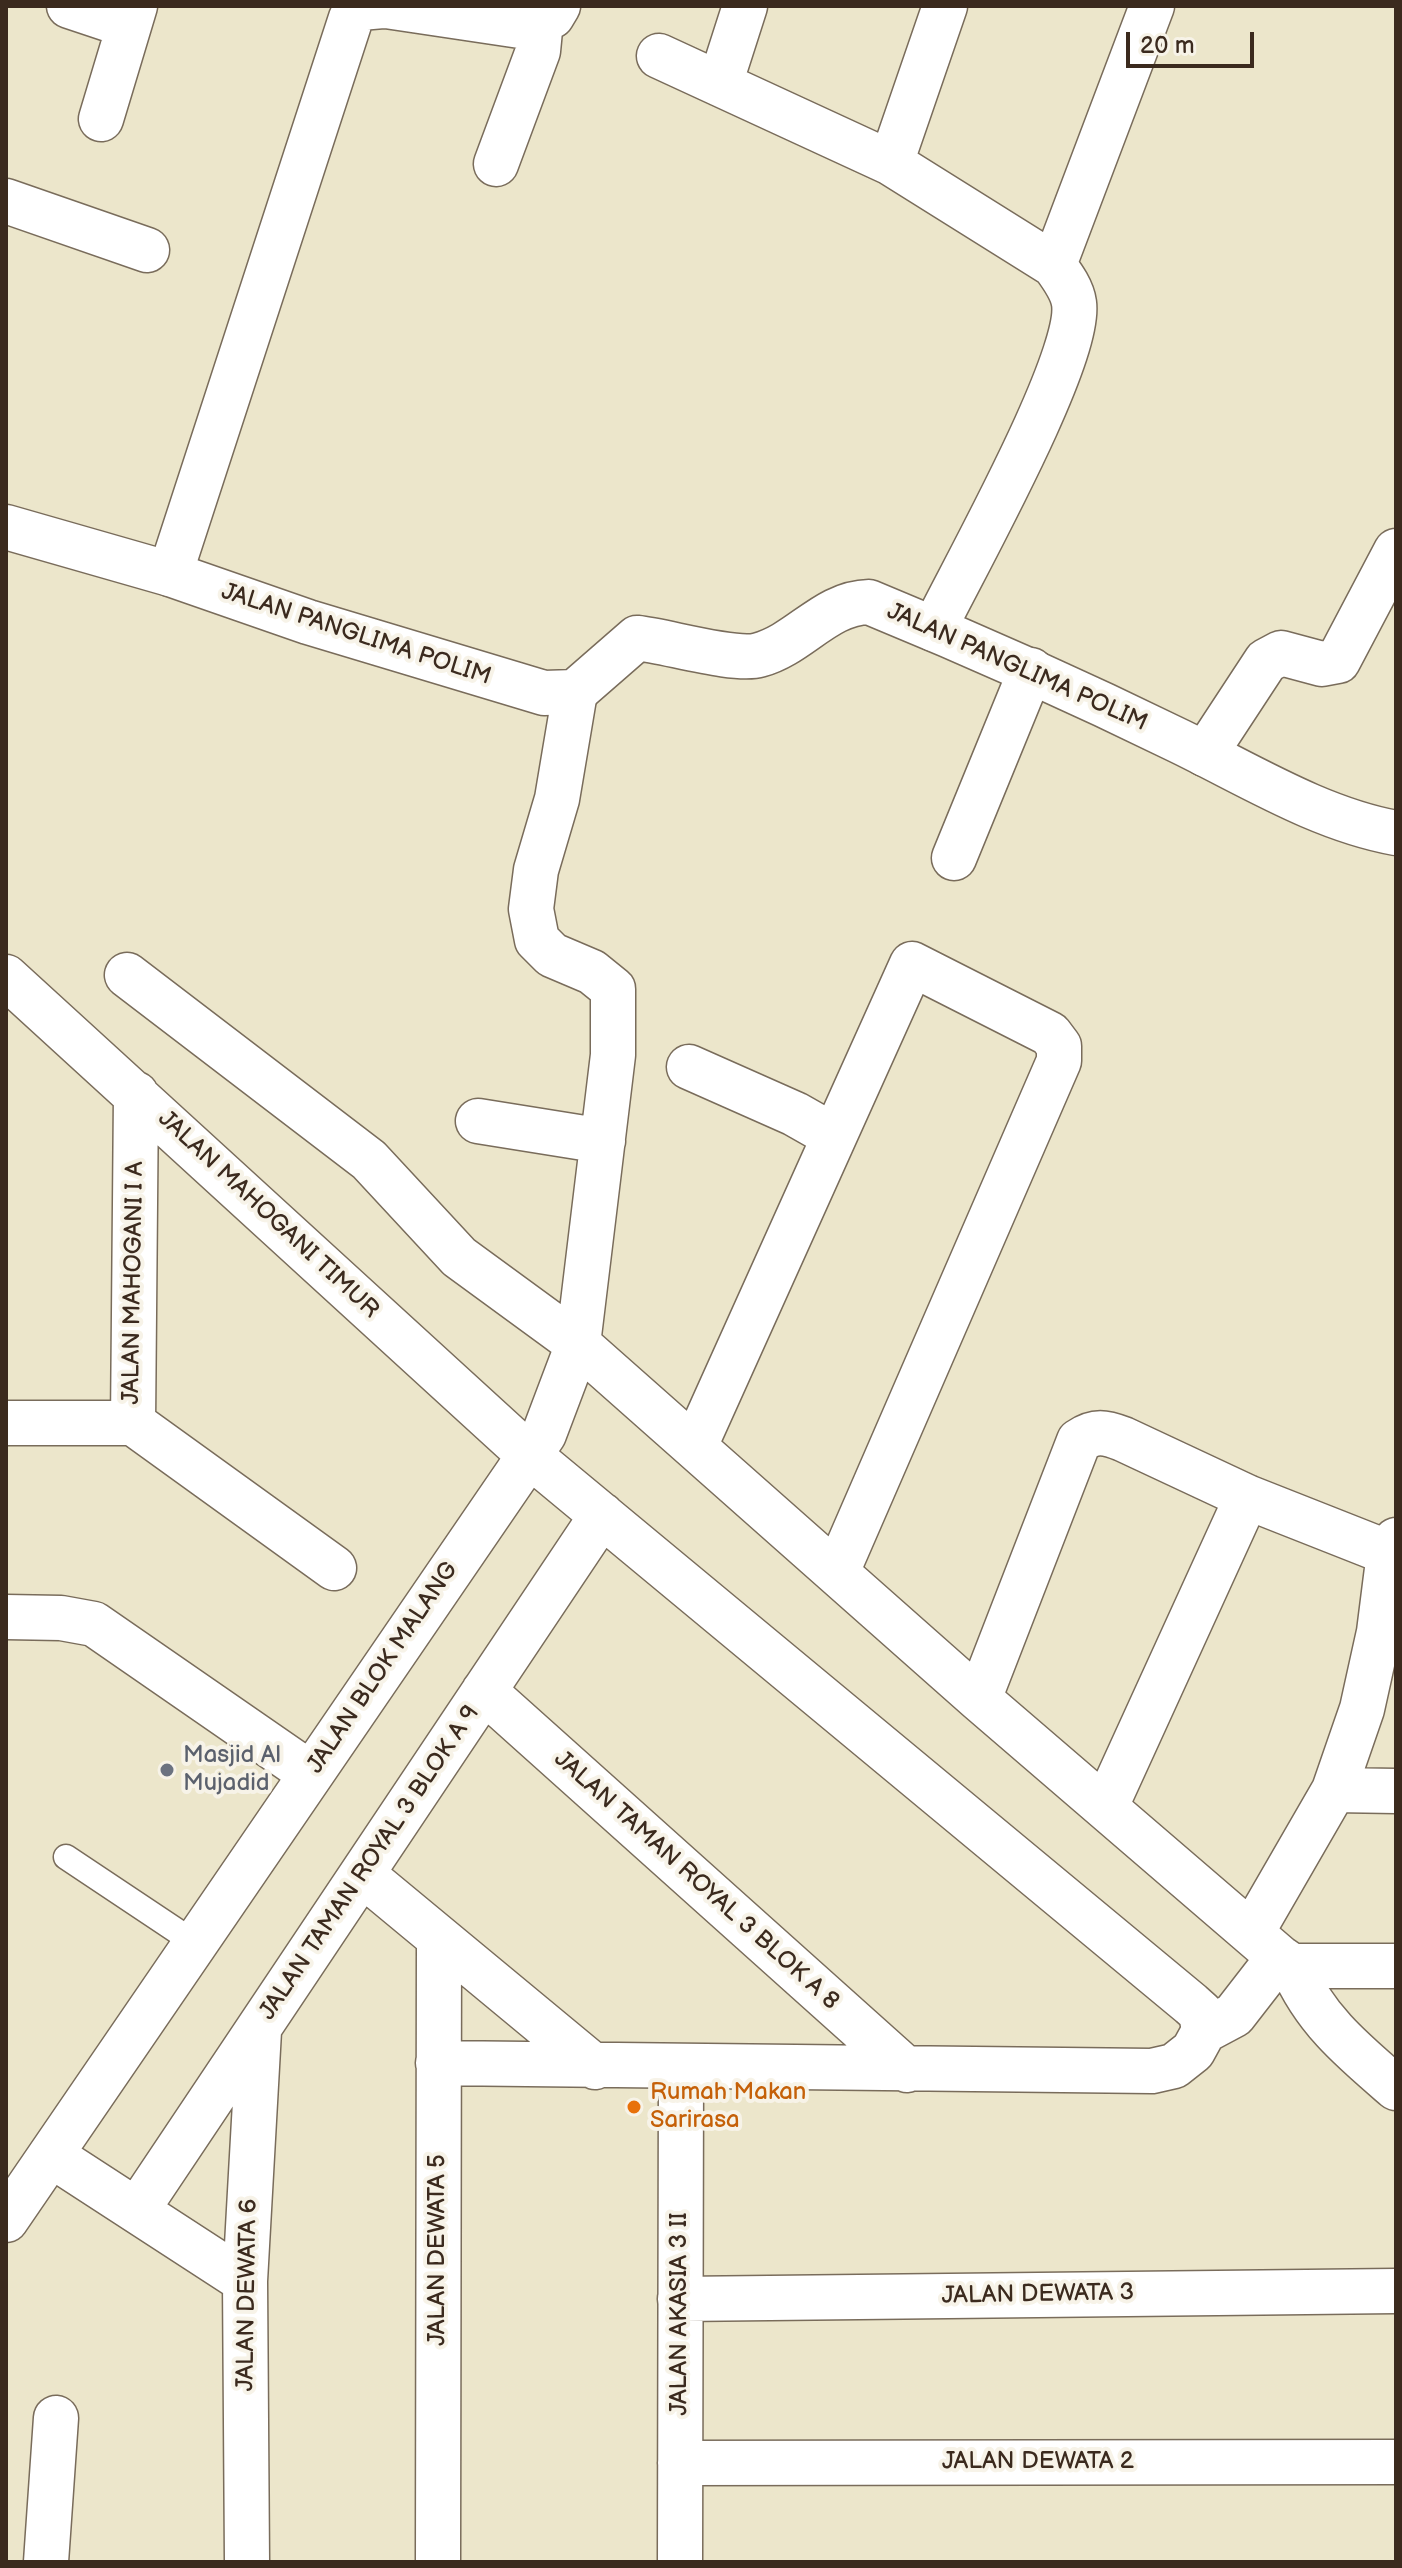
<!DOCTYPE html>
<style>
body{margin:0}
#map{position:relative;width:1402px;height:2568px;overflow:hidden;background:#ece6cb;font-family:"Balsamiq Sans",sans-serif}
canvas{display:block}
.frame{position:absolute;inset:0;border:8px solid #3b2a1e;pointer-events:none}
.scale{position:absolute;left:1126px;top:32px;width:128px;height:36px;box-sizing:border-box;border:4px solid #3b2a1e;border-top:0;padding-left:10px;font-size:24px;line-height:28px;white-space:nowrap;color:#3b2a1e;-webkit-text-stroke:6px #f7f3e8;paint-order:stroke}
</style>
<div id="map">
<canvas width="1402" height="2568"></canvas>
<div class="frame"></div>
<div class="scale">20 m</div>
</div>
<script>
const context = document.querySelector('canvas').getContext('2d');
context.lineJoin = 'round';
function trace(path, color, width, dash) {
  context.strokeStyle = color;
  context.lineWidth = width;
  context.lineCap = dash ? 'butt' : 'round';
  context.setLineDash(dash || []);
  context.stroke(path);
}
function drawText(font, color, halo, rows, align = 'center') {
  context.font = font + ' "Balsamiq Sans",sans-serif';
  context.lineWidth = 8;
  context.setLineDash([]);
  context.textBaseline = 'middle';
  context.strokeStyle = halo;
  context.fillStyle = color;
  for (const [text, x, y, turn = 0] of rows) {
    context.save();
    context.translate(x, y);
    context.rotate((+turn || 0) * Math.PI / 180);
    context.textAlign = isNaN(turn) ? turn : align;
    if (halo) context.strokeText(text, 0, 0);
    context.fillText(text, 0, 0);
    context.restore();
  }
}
const service = new Path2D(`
 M 66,1857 L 195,1943`);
const minor = new Path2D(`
 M 69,6 L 129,26
 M 386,6 L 527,27 L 552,16 L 558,6
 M 659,56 L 891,163 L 1054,265 C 1062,276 1072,289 1074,303 C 1082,358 964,568 934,629
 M 720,84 L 745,6
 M 101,119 L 135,6
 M 891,163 L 945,6
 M 496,164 L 538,51 L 541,20
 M 6,201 L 147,250
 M 1054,265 L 1152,6
 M 170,574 L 351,18 L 360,8 L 383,6
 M 1205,754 L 1266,661 L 1281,653 L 1322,664 L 1338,661 L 1396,551
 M 954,858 L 1031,670
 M 127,975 L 369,1160 L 459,1257 L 578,1344 L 979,1699 L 1279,1957 L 1292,1966 L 1396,1966
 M 6,977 L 529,1455 L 1191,2004 L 1201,2013 L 1204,2031
 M 689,1067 L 795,1114 L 832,1135
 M 478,1121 L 603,1141
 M 6,1423 L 133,1423 L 334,1568
 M 133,1423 L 136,1094
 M 695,1446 L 912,964 L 1050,1034 L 1059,1046 L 1059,1061 L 837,1572
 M 6,1617 L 61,1618 L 94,1624 L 311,1774
 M 484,1691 L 907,2070
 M 979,1699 L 1079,1441 C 1095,1430 1105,1432 1123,1439 L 1247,1497 L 1389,1553
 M 1334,1790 L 1396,1791
 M 1106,1806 L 1247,1497
 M 362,1874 L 595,2067
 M 1252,1932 L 1334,1790 L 1362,1709 L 1379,1632 L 1389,1553 L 1396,1540
 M 1292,1966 C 1314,2019 1353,2051 1396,2088
 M 438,2063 L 1152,2071 L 1174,2066 L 1193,2051 L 1204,2031 L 1234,2015 L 1279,1957
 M 51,2155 L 245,2281
 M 137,2210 L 602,1515
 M 6,2220 L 544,1434 L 578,1344 L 613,1055 L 613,989 L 592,972 L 552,955 L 537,940 L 531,909 L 536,870 L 557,799 L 575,692
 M 680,2299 L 1396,2291
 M 680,2463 L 1396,2462
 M 46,2562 L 56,2418
 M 247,2562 L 245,2281 L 259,2031
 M 438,2562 L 439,1938
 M 680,2562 L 681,2067`);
const tertiary = new Path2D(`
 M 6,527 L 170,574 L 308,622 L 544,693 L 575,692 L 637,638 C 666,641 735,662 759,655 C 800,644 825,603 869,602 C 974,645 1077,691 1179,741 C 1249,775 1319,819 1396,833`);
trace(service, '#796c5b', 27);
trace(minor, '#796c5b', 47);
trace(tertiary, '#796c5b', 47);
trace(service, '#fff', 24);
trace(minor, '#fff', 44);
trace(tertiary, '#fff', 44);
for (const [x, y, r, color] of [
 [167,1770,8,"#6b7280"],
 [634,2107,8,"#e8710a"]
]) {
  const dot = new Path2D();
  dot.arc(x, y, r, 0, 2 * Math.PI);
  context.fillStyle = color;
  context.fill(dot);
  trace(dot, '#f7f3e8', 3);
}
drawText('24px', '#3b2a1e', '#f7f3e8', [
 ["JALAN PANGLIMA POLIM",356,635,18],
 ["JALAN PANGLIMA POLIM",1017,668,24],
 ["JALAN MAHOGANI TIMUR",268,1215,43],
 ["JALAN MAHOGANI I A",134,1283,-89],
 ["JALAN BLOK MALANG",383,1668,-56],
 ["JALAN TAMAN ROYAL 3 BLOK A 9",370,1863,-56],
 ["JALAN TAMAN ROYAL 3 BLOK A 8",696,1881,42],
 ["JALAN DEWATA 5",438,2250,-90],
 ["JALAN DEWATA 6",248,2295,-89],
 ["JALAN DEWATA 3",1038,2295,-1],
 ["JALAN AKASIA 3 II",680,2314,-90],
 ["JALAN DEWATA 2",1038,2462]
]);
drawText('24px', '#5b616d', '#f7f3e8', [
 ["Masjid Al",183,1756],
 ["Mujadid",183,1784]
], 'left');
drawText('24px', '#c56008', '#f7f3e8', [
 ["Rumah Makan",650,2093],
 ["Sarirasa",650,2121]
], 'left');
</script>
